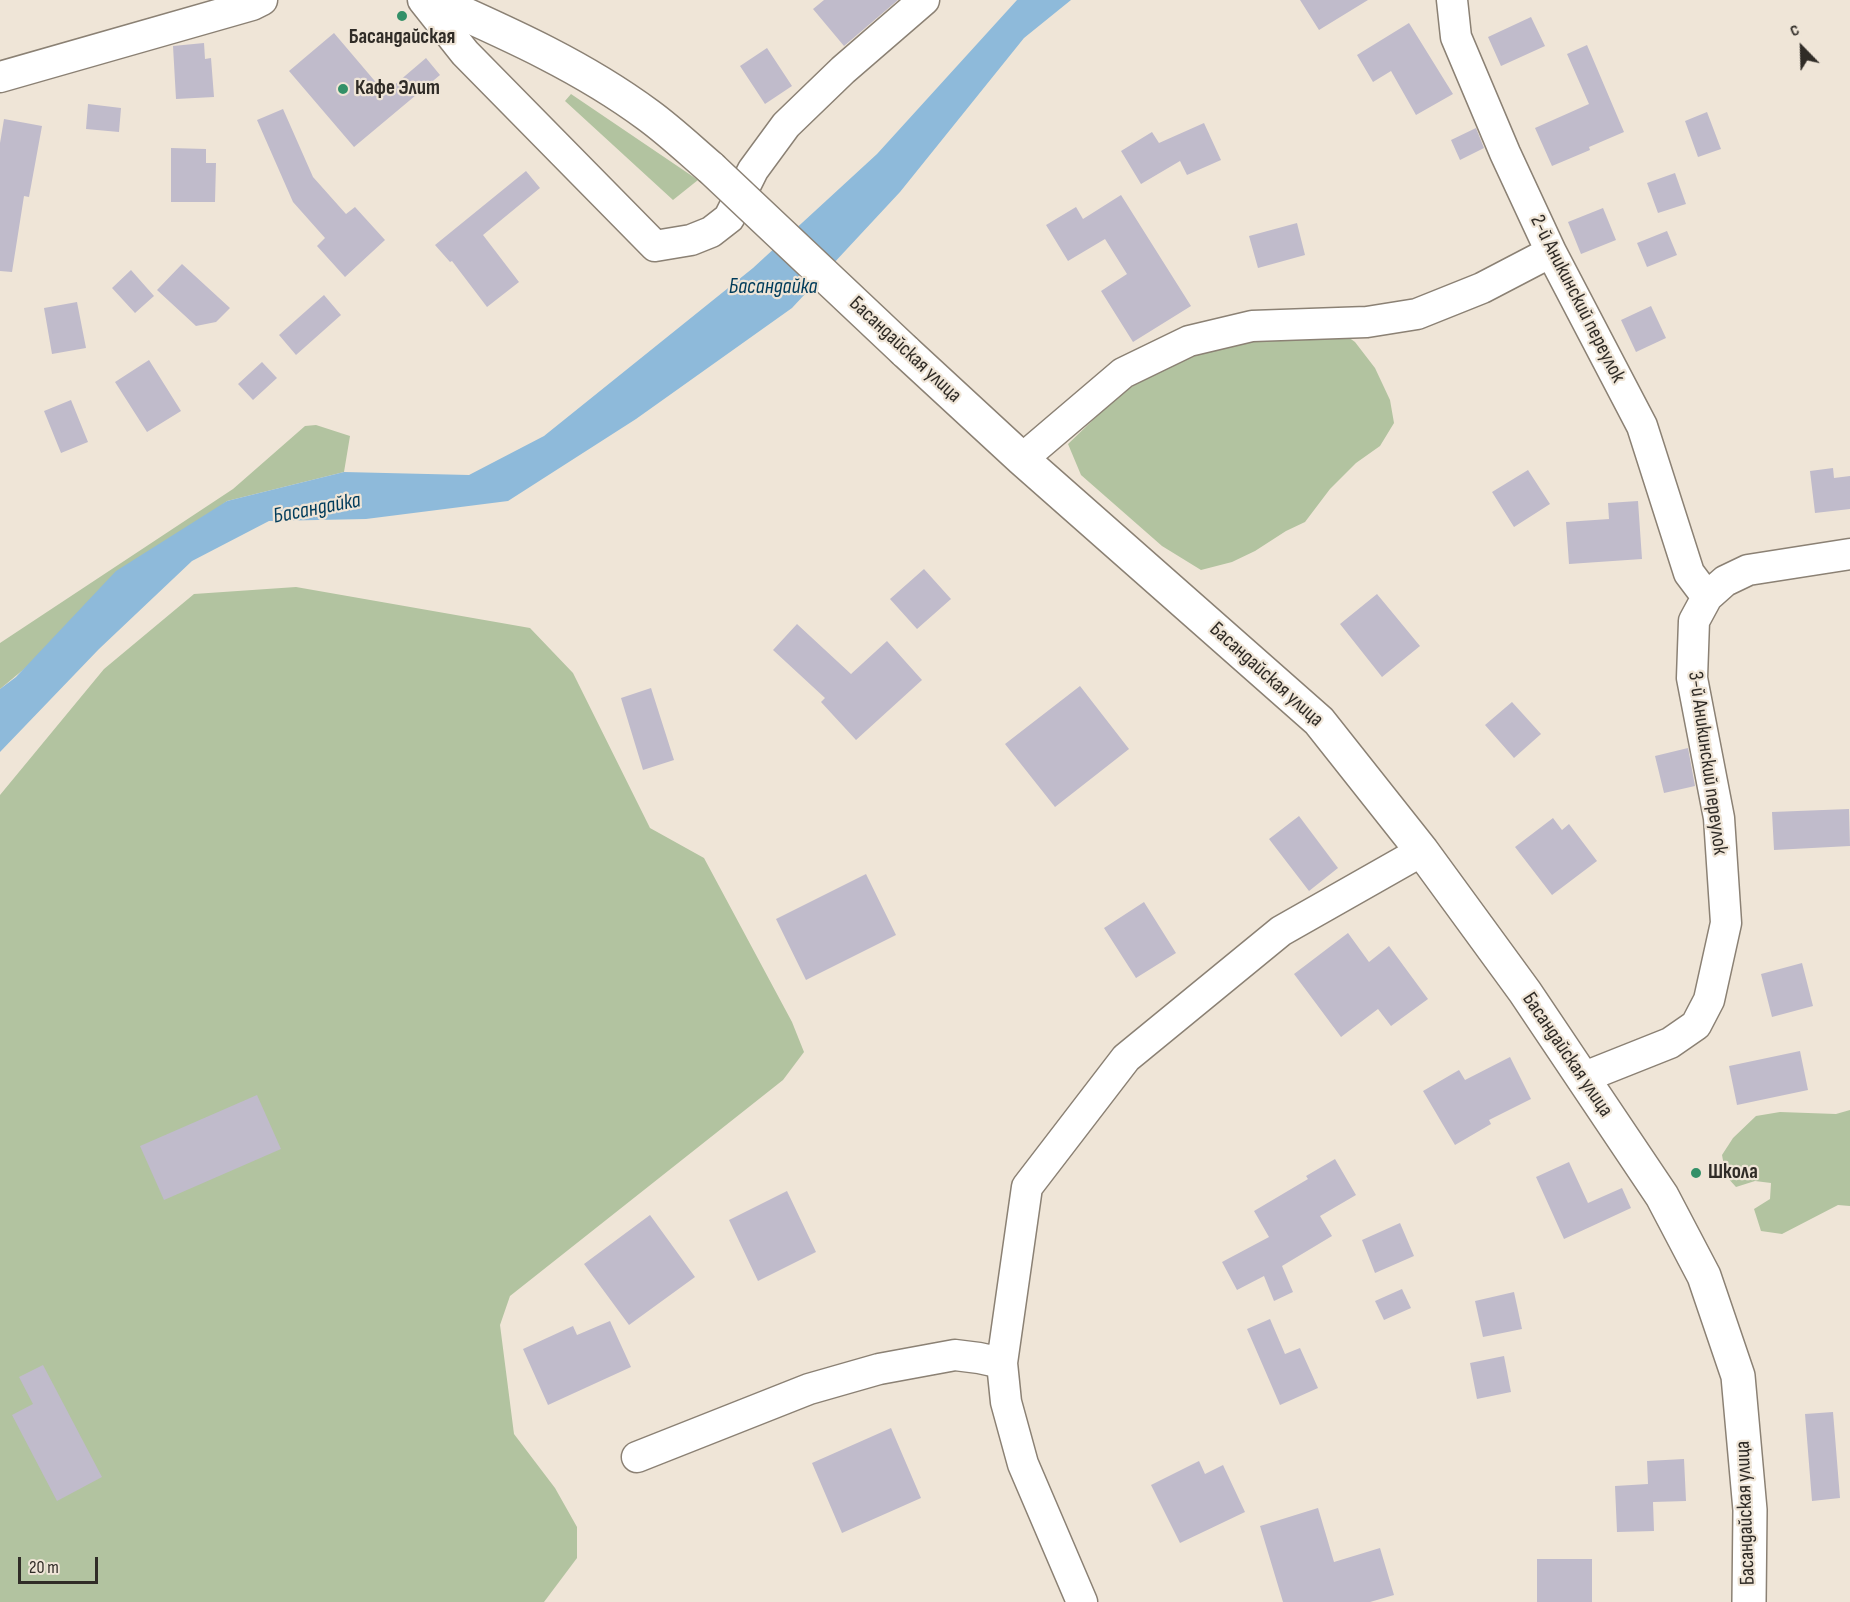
<!DOCTYPE html>
<meta charset="utf-8">
<style>
body{margin:0}
#map{position:relative;width:1850px;height:1602px;overflow:hidden;background:#efe5d7;font-family:"Sofia Sans Condensed",sans-serif}
canvas{display:block}
.north{position:absolute;left:1772px;top:18px;width:60px;height:60px;-webkit-text-stroke:4px #efe5d7;paint-order:stroke;rotate:337deg;font-size:16px;font-weight:700;line-height:24px;text-align:center;color:#302c27}
.north::after{content:'';display:block;margin:auto;width:21px;height:27px;background:#302c27;clip-path:polygon(50% 0,100% 100%,50% 72%,0 100%)}
.scale{position:absolute;left:18px;top:1557px;width:80px;height:27px;box-sizing:border-box;border:3px solid #302c27;border-top:0;padding-left:8px;font-size:18px;line-height:21px;white-space:nowrap;color:#302c27;-webkit-text-stroke:4px #efe5d7;paint-order:stroke}
</style>
<div id="map">
<canvas width="1850" height="1602"></canvas>
<div class="north">С</div>
<div class="scale">20 m</div>
</div>
<script>
const context = document.querySelector('canvas').getContext('2d');
context.lineJoin = 'round';
function fillPath(path, color) {
  context.fillStyle = color;
  context.fill(path, 'evenodd');
}
function trace(path, color, width, dash) {
  context.strokeStyle = color;
  context.lineWidth = width;
  context.lineCap = dash ? 'butt' : 'round';
  context.setLineDash(dash || []);
  context.stroke(path);
}
function drawText(font, color, halo, rows, align = 'center') {
  context.font = font + ' "Sofia Sans Condensed",sans-serif';
  context.lineWidth = 4.5;
  context.setLineDash([]);
  context.textBaseline = 'middle';
  context.strokeStyle = halo;
  context.fillStyle = color;
  for (const [text, x, y, turn = 0] of rows) {
    context.save();
    context.translate(x, y);
    context.rotate((+turn || 0) * Math.PI / 180);
    context.textAlign = isNaN(turn) ? turn : align;
    if (halo) context.strokeText(text, 0, 0);
    context.fillText(text, 0, 0);
    context.restore();
  }
}
fillPath(new Path2D(`
 M 571,94 L 698,180 L 673,200 L 565,101 Z
 M 1333,326 L 1355,342 L 1375,368 L 1390,400 L 1394,423 L 1380,446 L 1356,463 L 1330,489 L 1305,522 L 1286,531 L 1255,551 L 1232,562 L 1201,570 L 1162,546 L 1081,475 L 1068,444 L 1119,395 L 1178,357 L 1213,351 L 1294,330 Z
 M 316,425 L 350,436 L 344,472 L 227,501 L 0,689 L 0,643 L 233,489 L 305,426 Z
 M 296,587 L 530,628 L 573,673 L 650,828 L 704,858 L 792,1022 L 804,1052 L 783,1080 L 510,1296 L 500,1325 L 514,1434 L 555,1488 L 577,1527 L 577,1558 L 544,1602 L 0,1602 L 0,795 L 104,669 L 194,594 Z
 M 1850,1110 L 1850,1206 L 1838,1205 L 1782,1234 L 1761,1231 L 1754,1209 L 1770,1199 L 1771,1183 L 1755,1181 L 1736,1187 L 1726,1176 L 1722,1155 L 1733,1138 L 1756,1116 L 1780,1112 L 1836,1114 Z`), '#b2c3a0');
fillPath(new Path2D(`
 M 1017,0 L 1071,0 L 1024,38 L 900,192 L 792,308 L 636,419 L 508,501 L 366,519 L 269,521 L 192,561 L 99,649 L 0,752 L 0,689 L 16,677 L 116,571 L 227,501 L 344,472 L 469,475 L 544,436 L 753,268 L 877,154 Z`), '#8ebada');
fillPath(new Path2D(`
 M 824,0 L 898,0 L 844,46 L 813,9 Z
 M 1300,0 L 1368,0 L 1319,30 Z
 M 1531,17 L 1545,46 L 1501,66 L 1488,37 Z
 M 1409,23 L 1453,94 L 1416,115 L 1391,71 L 1373,82 L 1357,55 Z
 M 334,33 L 385,93 L 426,58 L 440,75 L 354,147 L 289,71 Z
 M 204,43 L 205,59 L 211,58 L 214,97 L 176,99 L 173,46 Z
 M 1587,45 L 1624,132 L 1589,147 L 1590,150 L 1552,166 L 1535,128 L 1589,104 L 1567,54 Z
 M 767,48 L 792,86 L 765,104 L 740,66 Z
 M 88,104 L 121,108 L 119,132 L 86,129 Z
 M 283,109 L 313,177 L 346,214 L 355,207 L 385,240 L 345,277 L 317,246 L 325,238 L 293,202 L 257,120 Z
 M 1707,112 L 1721,149 L 1698,157 L 1685,121 Z
 M 4,119 L 42,126 L 29,197 L 24,196 L 12,272 L 0,271 L 0,143 Z
 M 1204,123 L 1221,160 L 1187,175 L 1180,161 L 1141,184 L 1121,151 L 1152,132 L 1159,143 Z
 M 1476,128 L 1484,148 L 1460,160 L 1451,140 Z
 M 171,148 L 206,149 L 206,163 L 216,163 L 215,202 L 171,202 Z
 M 526,171 L 540,188 L 483,235 L 519,282 L 487,307 L 452,261 L 450,262 L 435,245 Z
 M 1675,173 L 1686,204 L 1658,213 L 1647,183 Z
 M 1121,195 L 1191,306 L 1133,342 L 1101,291 L 1127,274 L 1105,239 L 1068,261 L 1046,225 L 1076,207 L 1083,219 Z
 M 1603,208 L 1616,240 L 1581,254 L 1568,222 Z
 M 1297,223 L 1305,255 L 1258,268 L 1249,236 Z
 M 1667,231 L 1677,255 L 1647,267 L 1637,243 Z
 M 182,264 L 230,308 L 216,322 L 196,326 L 157,290 Z
 M 131,270 L 154,296 L 135,313 L 112,288 Z
 M 324,295 L 341,315 L 296,355 L 279,335 Z
 M 77,302 L 86,348 L 52,354 L 44,308 Z
 M 1651,306 L 1666,338 L 1636,352 L 1621,320 Z
 M 149,360 L 181,411 L 147,432 L 115,382 Z
 M 262,362 L 277,378 L 253,400 L 238,384 Z
 M 71,400 L 88,442 L 61,453 L 44,411 Z
 M 1833,468 L 1834,478 L 1850,476 L 1850,509 L 1815,513 L 1810,471 Z
 M 1528,470 L 1550,504 L 1514,527 L 1492,492 Z
 M 1638,501 L 1642,559 L 1569,564 L 1566,522 L 1609,519 L 1608,503 Z
 M 924,569 L 951,599 L 917,629 L 890,599 Z
 M 1377,594 L 1420,646 L 1382,677 L 1340,624 Z
 M 797,624 L 851,674 L 887,641 L 922,680 L 856,740 L 821,702 L 825,698 L 773,650 Z
 M 1080,686 L 1129,749 L 1055,807 L 1005,744 Z
 M 651,688 L 674,760 L 643,770 L 621,698 Z
 M 1512,702 L 1541,734 L 1514,758 L 1485,725 Z
 M 1688,748 L 1695,786 L 1664,793 L 1655,756 Z
 M 1849,809 L 1850,846 L 1774,850 L 1772,812 Z
 M 1299,816 L 1338,868 L 1309,891 L 1269,839 Z
 M 1553,818 L 1562,830 L 1569,824 L 1597,861 L 1552,895 L 1515,847 Z
 M 866,874 L 896,935 L 806,980 L 776,919 Z
 M 1144,902 L 1176,953 L 1136,978 L 1104,928 Z
 M 1348,933 L 1369,962 L 1389,946 L 1428,999 L 1391,1026 L 1378,1009 L 1341,1037 L 1294,974 Z
 M 1802,963 L 1813,1006 L 1772,1017 L 1761,974 Z
 M 1800,1051 L 1808,1090 L 1737,1105 L 1729,1066 Z
 M 1510,1057 L 1531,1099 L 1489,1120 L 1491,1124 L 1455,1145 L 1423,1091 L 1459,1070 L 1465,1080 Z
 M 257,1095 L 281,1149 L 164,1200 L 140,1146 Z
 M 1335,1159 L 1356,1195 L 1320,1216 L 1332,1236 L 1282,1266 L 1293,1292 L 1274,1301 L 1264,1276 L 1237,1290 L 1222,1262 L 1269,1237 L 1254,1211 L 1308,1179 L 1306,1176 Z
 M 1569,1162 L 1588,1203 L 1622,1188 L 1631,1208 L 1564,1239 L 1536,1177 Z
 M 787,1191 L 816,1252 L 758,1281 L 729,1220 Z
 M 650,1215 L 695,1277 L 629,1325 L 584,1264 Z
 M 1400,1223 L 1414,1256 L 1375,1273 L 1362,1240 Z
 M 1402,1289 L 1411,1308 L 1384,1320 L 1375,1301 Z
 M 1514,1292 L 1522,1329 L 1483,1337 L 1475,1301 Z
 M 1270,1319 L 1285,1354 L 1300,1348 L 1318,1388 L 1280,1405 L 1247,1329 Z
 M 610,1321 L 631,1367 L 548,1405 L 523,1349 L 573,1326 L 577,1335 Z
 M 1504,1356 L 1511,1392 L 1477,1399 L 1470,1363 Z
 M 43,1365 L 102,1477 L 57,1501 L 12,1415 L 33,1404 L 19,1377 Z
 M 1833,1412 L 1840,1498 L 1812,1501 L 1805,1414 Z
 M 891,1428 L 921,1498 L 842,1533 L 812,1463 Z
 M 1684,1459 L 1686,1501 L 1653,1502 L 1654,1531 L 1617,1532 L 1615,1486 L 1648,1484 L 1647,1461 Z
 M 1199,1461 L 1205,1474 L 1223,1465 L 1245,1512 L 1180,1543 L 1151,1485 Z
 M 1318,1508 L 1334,1562 L 1380,1548 L 1394,1595 L 1370,1602 L 1283,1602 L 1260,1526 Z
 M 1537,1559 L 1592,1559 L 1592,1602 L 1537,1602 Z`), '#c0bbcb');
const minor = new Path2D(`
 M 423,0 L 465,53 L 655,246 L 691,240 L 711,232 L 729,218 L 753,170 L 786,125 L 843,70 L 924,0
 M 1452,0 L 1456,37 L 1505,153 L 1551,252 L 1642,426 L 1689,573 L 1707,597
 M 0,77 L 252,5 L 262,0
 M 1022,459 L 1123,373 L 1189,341 L 1252,326 L 1367,322 L 1417,314 L 1482,288 L 1551,252
 M 1582,1078 L 1670,1043 L 1696,1025 L 1709,1000 L 1726,923 L 1719,818 L 1692,678 L 1694,621 L 1707,597 L 1725,581 L 1748,570 L 1850,554
 M 637,1457 L 809,1389 L 879,1369 L 955,1355 L 979,1358 L 1002,1363
 M 1082,1602 L 1023,1464 L 1006,1402 L 1002,1363 L 1027,1187 L 1126,1058 L 1281,931 L 1422,851`);
const tertiary = new Path2D(`
 M 433,0 C 507,33 582,66 648,115 C 670,131 690,150 711,168
 M 905,351 L 1022,459 L 1319,721 L 1422,851 L 1525,992 L 1662,1196 L 1704,1276 L 1738,1376 L 1750,1510 L 1749,1602`);
trace(minor, '#8b8174', 33);
trace(tertiary, '#8b8174', 36);
trace(minor, '#fff', 30);
trace(tertiary, '#fff', 33);
const tertiaryBridge = new Path2D(`
 M 711,168 L 905,351`);
trace(tertiaryBridge, '#8b8174', 36, []);
trace(tertiaryBridge, '#fff', 33);
for (const [x, y, r, color] of [
 [402,16,6,"#339068"],
 [343,89,6,"#339068"],
 [1696,1173,6,"#339068"]
]) {
  const dot = new Path2D();
  dot.arc(x, y, r, 0, 2 * Math.PI);
  context.fillStyle = color;
  context.fill(dot);
  trace(dot, '#efe5d7', 2);
}
drawText('bold 21px', '#302c27', '#efe5d7', [
 ["Басандайская",402,38,"center"],
 ["Кафе Элит",355,89],
 ["Школа",1708,1173]
], 'left');
drawText('21px', '#302c27', '#efe5d7', [
 ["2-й Аникинский переулок",1577,299,63],
 ["Басандайская улица",905,350,43],
 ["Басандайская улица",1266,675,42],
 ["3-й Аникинский переулок",1707,763,82],
 ["Басандайская улица",1567,1055,56],
 ["Басандайская улица",1746,1513,-92]
]);
drawText('italic 22px', '#013c5b', '#efe5d7', [
 ["Басандайка",773,287],
 ["Басандайка",317,509,-11]
]);
</script>
